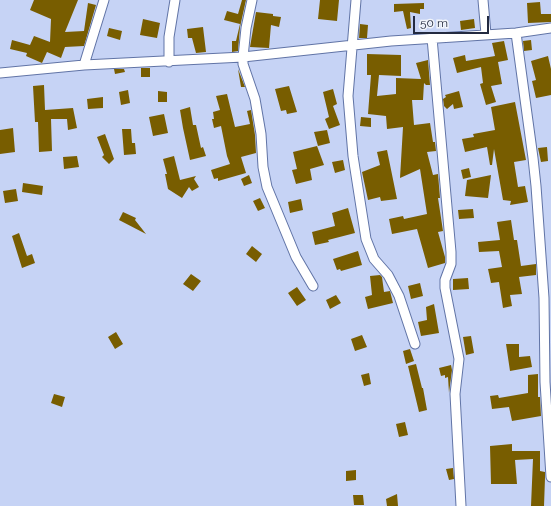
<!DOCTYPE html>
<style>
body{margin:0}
#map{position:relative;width:551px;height:506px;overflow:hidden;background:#c6d3f5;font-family:Raleway,sans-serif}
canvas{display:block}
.scale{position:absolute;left:413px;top:16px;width:76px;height:18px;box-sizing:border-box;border:2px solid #232a40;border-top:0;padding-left:5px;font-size:12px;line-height:14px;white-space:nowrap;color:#232a40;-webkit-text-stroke:3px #f2f5fa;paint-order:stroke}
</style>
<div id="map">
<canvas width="551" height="506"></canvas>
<div class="scale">50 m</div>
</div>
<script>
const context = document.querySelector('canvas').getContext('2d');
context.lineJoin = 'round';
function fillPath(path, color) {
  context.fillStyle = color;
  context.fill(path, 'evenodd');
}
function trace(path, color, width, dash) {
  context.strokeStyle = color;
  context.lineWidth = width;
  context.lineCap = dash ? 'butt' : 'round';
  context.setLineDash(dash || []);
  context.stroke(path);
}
fillPath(new Path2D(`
 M 34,0 L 78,0 L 65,32 L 84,31 L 88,3 L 96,5 L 84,46 L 65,47 L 61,58 L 47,52 L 42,63 L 26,56 L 27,53 L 10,49 L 12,40 L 30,45 L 34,36 L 50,42 L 51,19 L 30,10 Z
 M 242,0 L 246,0 L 240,27 L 238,51 L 232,52 L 232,41 L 236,41 L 240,24 L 224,20 L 227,11 L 238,14 Z
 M 320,0 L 339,0 L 337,21 L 318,19 Z
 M 540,2 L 541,14 L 551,14 L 551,22 L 528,23 L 527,3 Z
 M 424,3 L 424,9 L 420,9 L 420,14 L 410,12 L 411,28 L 407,29 L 403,11 L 394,12 L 394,4 Z
 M 256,12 L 273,14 L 273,16 L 281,17 L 279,27 L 271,25 L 269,48 L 250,47 Z
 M 143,19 L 160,23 L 157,38 L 140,35 Z
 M 474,19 L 475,28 L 461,30 L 460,21 Z
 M 360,24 L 368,25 L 367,38 L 359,38 Z
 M 203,27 L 206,52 L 196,53 L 192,38 L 188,38 L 187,29 Z
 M 109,28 L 122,31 L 120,40 L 107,36 Z
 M 531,40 L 532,50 L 524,51 L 523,41 Z
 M 504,41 L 508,60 L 498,62 L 502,84 L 491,86 L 496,102 L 486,105 L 480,84 L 483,83 L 481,67 L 457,73 L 453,58 L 465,55 L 466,61 L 495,56 L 492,43 Z
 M 367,54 L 401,55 L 401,76 L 379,75 L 377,96 L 396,94 L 396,78 L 421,79 L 416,63 L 428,60 L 430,85 L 426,85 L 424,83 L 423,100 L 412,100 L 414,125 L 430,123 L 433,142 L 435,142 L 436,151 L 427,152 L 433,175 L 438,174 L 440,198 L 438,198 L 443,231 L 438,232 L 445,257 L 445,263 L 428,268 L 417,229 L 392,234 L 389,219 L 403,216 L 404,219 L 427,214 L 420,169 L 400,178 L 403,127 L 387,129 L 386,116 L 368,114 L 371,75 L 367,75 Z
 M 548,56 L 551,69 L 551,95 L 536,98 L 532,81 L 536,80 L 531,61 Z
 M 141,68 L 150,68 L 150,77 L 141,77 Z
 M 114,69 L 124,69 L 125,72 L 115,74 Z
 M 238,69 L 245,87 L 241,87 Z
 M 44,85 L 45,110 L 73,108 L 77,128 L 68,130 L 67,119 L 51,119 L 52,151 L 39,152 L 38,122 L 35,122 L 33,86 Z
 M 289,86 L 297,112 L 287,114 L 286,110 L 281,111 L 275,89 Z
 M 333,89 L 337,104 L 333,106 L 340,125 L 329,129 L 325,119 L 329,117 L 323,92 Z
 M 128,90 L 130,103 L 121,105 L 119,92 Z
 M 158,91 L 167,92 L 167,102 L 158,102 Z
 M 459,91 L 463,107 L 454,109 L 453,104 L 447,109 L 444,106 L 443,99 L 446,97 L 445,95 Z
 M 227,94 L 235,127 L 250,124 L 247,111 L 251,110 L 255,135 L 256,153 L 241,157 L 246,173 L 218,181 L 218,178 L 214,179 L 211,170 L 230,164 L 227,156 L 221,126 L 214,128 L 212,119 L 214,119 L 213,112 L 220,110 L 216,96 Z
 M 103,97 L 103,108 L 88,109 L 87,99 Z
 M 515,102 L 526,160 L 514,162 L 518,187 L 525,186 L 528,202 L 510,205 L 511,201 L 503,200 L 494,149 L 492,165 L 490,165 L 487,147 L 465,152 L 462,139 L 474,137 L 473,134 L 495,130 L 491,107 Z
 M 190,107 L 193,125 L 196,125 L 201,148 L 203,147 L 206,156 L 190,160 L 183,128 L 180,110 Z
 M 164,114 L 168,133 L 153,136 L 149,117 Z
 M 361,117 L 371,118 L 371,127 L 360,126 Z
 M 13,128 L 15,152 L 0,154 L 0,130 Z
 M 122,129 L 131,129 L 132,143 L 135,143 L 136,154 L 124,155 Z
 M 327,130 L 330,143 L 318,146 L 314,132 Z
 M 105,134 L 114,159 L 109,164 L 102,157 L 104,155 L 97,137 Z
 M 317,146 L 324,165 L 310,169 L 312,180 L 296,184 L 292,170 L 297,169 L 293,152 Z
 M 547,147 L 548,161 L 541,162 L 538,148 Z
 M 387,150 L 397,199 L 381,201 L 380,197 L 368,200 L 362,172 L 380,165 L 377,152 Z
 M 77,156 L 79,167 L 64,169 L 63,157 Z
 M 174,156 L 180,180 L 196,176 L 194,179 L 199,187 L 192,191 L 189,187 L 182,198 L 168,189 L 165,174 L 167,174 L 163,159 Z
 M 343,160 L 345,170 L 335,173 L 332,162 Z
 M 469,168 L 471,177 L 463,179 L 461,170 Z
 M 249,175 L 252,183 L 244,186 L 241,179 Z
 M 491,175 L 488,198 L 465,196 L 467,180 Z
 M 23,183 L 43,186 L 42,195 L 22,192 Z
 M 16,189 L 18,201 L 5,203 L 3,191 Z
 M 260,198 L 265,208 L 258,211 L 253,201 Z
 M 301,199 L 303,210 L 290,213 L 288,202 Z
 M 348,208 L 355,233 L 328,240 L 329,242 L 315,245 L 312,232 L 335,226 L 332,213 Z
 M 473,209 L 474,218 L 459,219 L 458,210 Z
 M 123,212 L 136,218 L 135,220 L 146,234 L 119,220 Z
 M 511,220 L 514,240 L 517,240 L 521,266 L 536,264 L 536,275 L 519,277 L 522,294 L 510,295 L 512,306 L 503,308 L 499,282 L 491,283 L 488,269 L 502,267 L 499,251 L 479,252 L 478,242 L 500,240 L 497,222 Z
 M 19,233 L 27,256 L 32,254 L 35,263 L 22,268 L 12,236 Z
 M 252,246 L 262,254 L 256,262 L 246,254 Z
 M 358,251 L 362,265 L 341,271 L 340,269 L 337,270 L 333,259 Z
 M 191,274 L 201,281 L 193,291 L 183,284 Z
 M 380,275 L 382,277 L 384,292 L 390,291 L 393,303 L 368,309 L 365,297 L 372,295 L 370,276 Z
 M 468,278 L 469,289 L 453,290 L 453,279 Z
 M 420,283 L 423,296 L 411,299 L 408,286 Z
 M 297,287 L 306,300 L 297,306 L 288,293 Z
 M 336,295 L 341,303 L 330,309 L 326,300 Z
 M 434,304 L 439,333 L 421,336 L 418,322 L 427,320 L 426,307 Z
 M 116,332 L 123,344 L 115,349 L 108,337 Z
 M 362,335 L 367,347 L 355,351 L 351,339 Z
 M 471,336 L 474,353 L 466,355 L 463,337 Z
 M 506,344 L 519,344 L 519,357 L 530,356 L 532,367 L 510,371 Z
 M 410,349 L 414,361 L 406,364 L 403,351 Z
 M 416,364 L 422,388 L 423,388 L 427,410 L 419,412 L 408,366 Z
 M 451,365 L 452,370 L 449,393 L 448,377 L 445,378 L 445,375 L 441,376 L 439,368 Z
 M 369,373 L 371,384 L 364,386 L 361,375 Z
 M 538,374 L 538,397 L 540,397 L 541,416 L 512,421 L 509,407 L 492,409 L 490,396 L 498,395 L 499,398 L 528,393 L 528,375 Z
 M 54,394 L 65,397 L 62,407 L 51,403 Z
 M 405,422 L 408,435 L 399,437 L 396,424 Z
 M 512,444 L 512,451 L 540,451 L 540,471 L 545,472 L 545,478 L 544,506 L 531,506 L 533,459 L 515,460 L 517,484 L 491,484 L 490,446 Z
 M 453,468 L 454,479 L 449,480 L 446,469 Z
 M 356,470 L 356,480 L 346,481 L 346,471 Z
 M 397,494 L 398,506 L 387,506 L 386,499 Z
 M 353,495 L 363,495 L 364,505 L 354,505 Z`), '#785d00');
const minor = new Path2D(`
 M 252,0 L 246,28 L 243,57 L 243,64 L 255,99 L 261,134 L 263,167 L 267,187 L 296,257 L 313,286
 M 356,0 L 348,96 L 353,156 L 366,239 L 374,259 L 388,275 L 399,296 L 415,344
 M 483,0 L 486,34
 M 516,33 L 533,158 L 536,186 L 544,298 L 545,382 L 551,477
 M 432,38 L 451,252 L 451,264 L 445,280 L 445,288 L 459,359 L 455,394 L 461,506
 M 169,62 L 169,37 L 175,0
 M 84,65 L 104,0
 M 0,73 L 84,65 L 243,57 L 391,41 L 516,33 L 551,28`);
trace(minor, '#6174a6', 11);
trace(minor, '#fff', 9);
</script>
